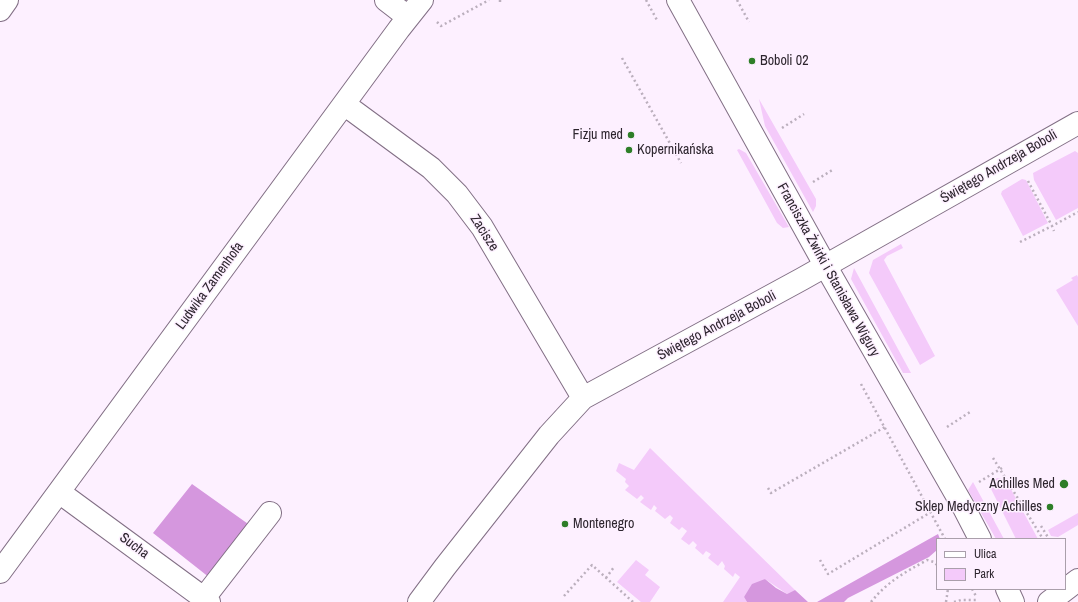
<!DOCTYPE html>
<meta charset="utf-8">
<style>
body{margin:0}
#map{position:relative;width:1078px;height:602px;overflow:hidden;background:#fdf0ff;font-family:"Archivo Narrow",sans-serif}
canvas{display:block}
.legend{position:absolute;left:936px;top:538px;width:130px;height:52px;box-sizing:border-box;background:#fdf0ff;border:1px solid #aa9fab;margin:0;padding:5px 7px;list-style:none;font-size:12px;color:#2d252e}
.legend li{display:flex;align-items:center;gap:8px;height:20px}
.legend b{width:20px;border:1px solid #aa9fab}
</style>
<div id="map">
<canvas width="1078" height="602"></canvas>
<ul class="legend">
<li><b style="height:5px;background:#fff"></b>Ulica</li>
<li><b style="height:11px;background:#f4cafa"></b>Park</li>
</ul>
</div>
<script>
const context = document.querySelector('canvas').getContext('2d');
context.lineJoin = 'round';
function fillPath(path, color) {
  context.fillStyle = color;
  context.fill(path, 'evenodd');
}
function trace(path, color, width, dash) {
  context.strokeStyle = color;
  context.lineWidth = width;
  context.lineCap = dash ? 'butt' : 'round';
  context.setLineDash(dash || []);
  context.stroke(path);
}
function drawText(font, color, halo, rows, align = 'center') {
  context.font = font + ' "Archivo Narrow",sans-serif';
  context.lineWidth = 3;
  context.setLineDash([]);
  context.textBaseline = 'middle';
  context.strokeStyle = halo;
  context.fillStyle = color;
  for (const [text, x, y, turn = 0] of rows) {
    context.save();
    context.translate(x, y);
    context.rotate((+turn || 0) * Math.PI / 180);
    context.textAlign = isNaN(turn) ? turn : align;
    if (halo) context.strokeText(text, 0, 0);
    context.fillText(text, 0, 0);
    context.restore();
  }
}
fillPath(new Path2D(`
 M 759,99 L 816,199 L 816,206 L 813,212 L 765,126 Z
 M 739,149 L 746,153 L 789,227 L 783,228 L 777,223 L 737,150 Z
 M 1075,151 L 1078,153 L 1078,208 L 1056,220 L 1034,180 L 1033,173 Z
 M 1022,179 L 1026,180 L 1048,223 L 1023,236 L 1001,194 L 1002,191 Z
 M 901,244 L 903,248 L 887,256 L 884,260 L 885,262 L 935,356 L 920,365 L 869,273 L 873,260 Z
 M 854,268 L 911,373 L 903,373 L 851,279 Z
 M 1077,275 L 1078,277 L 1078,326 L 1056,290 L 1073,280 L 1071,278 Z
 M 650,448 L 795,590 L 787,594 L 765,579 L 744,597 L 747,602 L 723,602 L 740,577 L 735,573 L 733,577 L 724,569 L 725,566 L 722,561 L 718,566 L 708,558 L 711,554 L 706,551 L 703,555 L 695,548 L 697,545 L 693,541 L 689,545 L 681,539 L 687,531 L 682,527 L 679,530 L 670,523 L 673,518 L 670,515 L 665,519 L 655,511 L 657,508 L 654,505 L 651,510 L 640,502 L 644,498 L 641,495 L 637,499 L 625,490 L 629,486 L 625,482 L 626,479 L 616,471 L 619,463 L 634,470 Z
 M 997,478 L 1002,479 L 1007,482 L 1038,539 L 1016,539 L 989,485 Z
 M 973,482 L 1004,539 L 996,539 L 968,490 Z
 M 1078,513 L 1078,525 L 1058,537 L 1051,536 L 1048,530 Z
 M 636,560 L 649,570 L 645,575 L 660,587 L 650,602 L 641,602 L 617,582 Z`), '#f4cafa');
fillPath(new Path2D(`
 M 192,484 L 251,526 L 210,578 L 153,533 Z
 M 938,534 L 940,539 L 937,539 L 937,550 L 929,557 L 848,598 L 844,602 L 817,602 Z
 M 765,579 L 776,588 L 787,594 L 795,590 L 808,602 L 747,602 L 744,597 L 752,584 Z`), '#d597de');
const street = new Path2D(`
 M 386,0 L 408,17
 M 0,10 L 7,0
 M 344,104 L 431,168 L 457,194 L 482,227 L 583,398
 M 59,492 L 209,602
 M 0,572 L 399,29 L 422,0
 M 204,598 L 270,513
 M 419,602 L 445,567 L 549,435 L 583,398 L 802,279 L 1078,123`);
const secondary = new Path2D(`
 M 678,0 L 825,265 L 964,508 L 980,539
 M 1007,589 L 1013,602
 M 1049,602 L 1078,580`);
trace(street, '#826f85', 24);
trace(secondary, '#826f85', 24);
trace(new Path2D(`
 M 500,0 L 500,2
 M 646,0 L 657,20
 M 737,0 L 749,22
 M 437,22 L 441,26 L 489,0
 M 622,58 L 681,163
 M 782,128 L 804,114
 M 1028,181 L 1052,226 L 1078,212
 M 813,182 L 834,169
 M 1020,242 L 1052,226 L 1054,231
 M 861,384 L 945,539
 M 947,427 L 970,412
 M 993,458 L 1043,539
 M 979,482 L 1002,468
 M 768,488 L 771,493 L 885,427
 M 1041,526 L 1049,539
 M 820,560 L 828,574 L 931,512
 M 606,578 L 614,567
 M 972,589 L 976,596
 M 564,596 L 592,565 L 633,602
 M 871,602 C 888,581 904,573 927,560 L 934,562 L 937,565
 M 946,602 L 948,589
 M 954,602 L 961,600 L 977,600`), '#bbafbd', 2.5, [2, 3]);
trace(street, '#fff', 22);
trace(secondary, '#fff', 22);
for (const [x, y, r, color] of [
 [752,61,4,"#2e7e28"],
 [631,135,4,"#2e7e28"],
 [629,150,4,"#2e7e28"],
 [1064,484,5,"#2e7e28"],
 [1050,507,4,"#2e7e28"],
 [565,524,4,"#2e7e28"]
]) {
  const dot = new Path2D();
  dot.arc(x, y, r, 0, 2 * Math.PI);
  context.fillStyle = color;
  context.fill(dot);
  trace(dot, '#fdf0ff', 1.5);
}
drawText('14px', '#2d252e', '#fdf0ff', [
 ["Boboli 02",760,61],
 ["Fizju med",623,135,"right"],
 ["Kopernikańska",637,150],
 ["Achilles Med",1055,484,"right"],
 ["Sklep Medyczny Achilles",1042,507,"right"],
 ["Montenegro",573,524]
], 'left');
drawText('14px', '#2d252e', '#fdf0ff', [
 ["Świętego Andrzeja Boboli",999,167,-30],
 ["Zacisze",484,233,57],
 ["Franciszka Żwirki i Stanisława Wigury",828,270,61],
 ["Ludwika Zamenhofa",210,286,-54],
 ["Świętego Andrzeja Boboli",717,326,-28],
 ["Sucha",134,546,37]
]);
</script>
